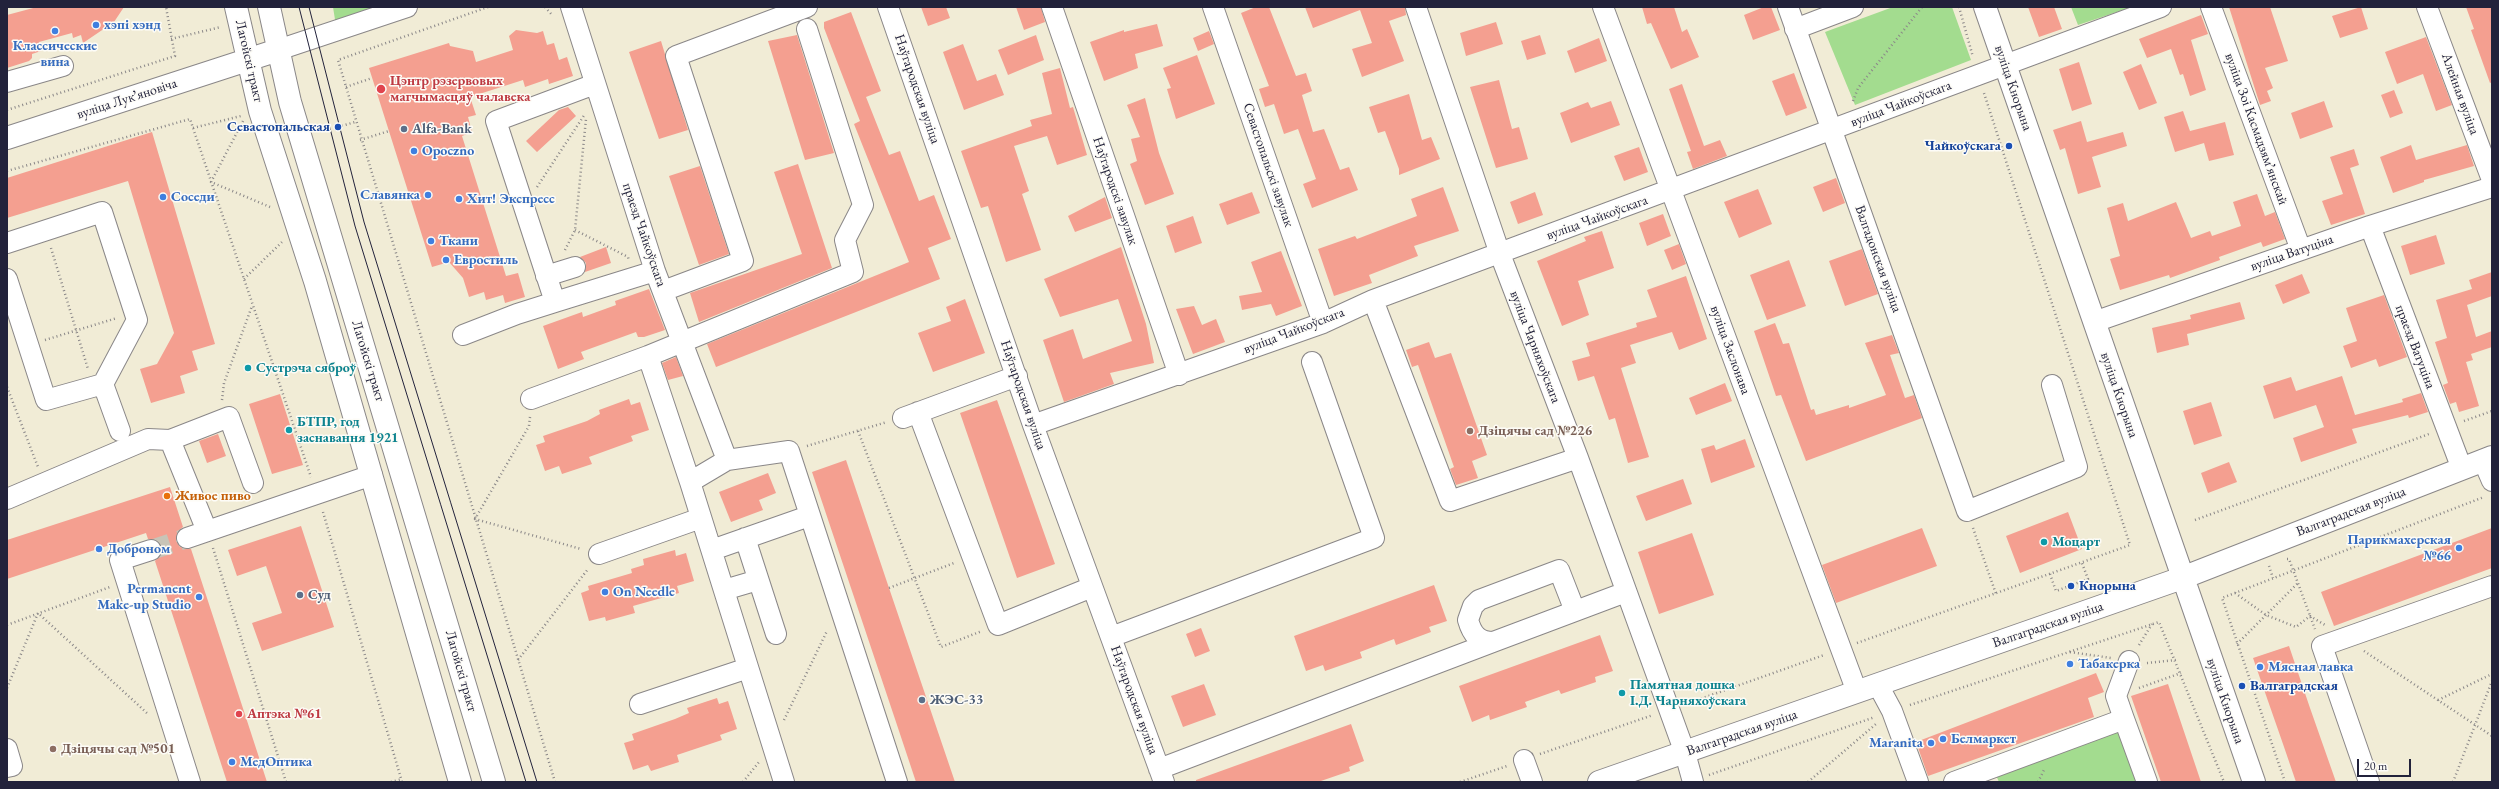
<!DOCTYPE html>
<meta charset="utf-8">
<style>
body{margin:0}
#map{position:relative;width:2499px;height:789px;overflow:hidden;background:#f1ecd6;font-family:"EB Garamond",serif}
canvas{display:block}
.frame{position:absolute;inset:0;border:8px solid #22223b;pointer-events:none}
.scale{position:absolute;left:2357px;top:759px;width:54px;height:18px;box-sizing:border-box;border:2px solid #22223b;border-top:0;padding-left:5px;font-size:12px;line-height:14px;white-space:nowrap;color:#22223b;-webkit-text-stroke:3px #fdfcf7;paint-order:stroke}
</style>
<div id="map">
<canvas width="2499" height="789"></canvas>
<div class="frame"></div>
<div class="scale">20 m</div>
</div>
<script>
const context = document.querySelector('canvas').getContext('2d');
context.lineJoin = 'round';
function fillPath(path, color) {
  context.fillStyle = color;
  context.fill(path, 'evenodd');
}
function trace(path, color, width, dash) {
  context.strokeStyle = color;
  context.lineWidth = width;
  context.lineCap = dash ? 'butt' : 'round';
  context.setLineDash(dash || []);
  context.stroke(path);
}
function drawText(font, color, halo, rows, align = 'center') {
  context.font = font + ' "EB Garamond",serif';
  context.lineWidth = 3;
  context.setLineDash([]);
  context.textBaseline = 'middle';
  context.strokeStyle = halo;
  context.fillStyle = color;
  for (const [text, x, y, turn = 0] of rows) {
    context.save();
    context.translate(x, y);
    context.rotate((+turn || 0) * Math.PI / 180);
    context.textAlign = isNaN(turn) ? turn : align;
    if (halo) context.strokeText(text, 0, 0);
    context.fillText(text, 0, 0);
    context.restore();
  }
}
fillPath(new Path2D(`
 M 333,7 L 393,7 L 336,26 Z
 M 1893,7 L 1952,7 L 1971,60 L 1855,105 L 1825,32 Z
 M 2071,7 L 2132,7 L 2078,25 Z
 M 2119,728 L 2138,782 L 1999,782 L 1995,773 Z`), '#a3dc8f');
fillPath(new Path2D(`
 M 37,7 L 124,7 L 114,22 L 83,43 L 81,35 L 73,38 L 72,33 L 39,42 L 41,51 L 32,54 L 32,58 L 29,61 L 7,68 L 7,15 Z
 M 921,7 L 946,7 L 950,18 L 928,26 Z
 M 1016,7 L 1041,7 L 1045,22 L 1024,30 Z
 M 1256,7 L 1269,7 L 1296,76 L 1306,73 L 1312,91 L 1302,95 L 1313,132 L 1324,129 L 1340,170 L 1349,167 L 1358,190 L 1312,208 L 1303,184 L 1316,179 L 1298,129 L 1284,134 L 1274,104 L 1265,107 L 1259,89 L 1269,86 L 1241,13 Z
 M 1305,7 L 1405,7 L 1406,15 L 1389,21 L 1404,61 L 1362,77 L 1352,49 L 1372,43 L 1360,10 L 1313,28 Z
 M 1642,7 L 1674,7 L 1682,32 L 1687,29 L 1699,57 L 1671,69 L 1651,23 L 1647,24 Z
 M 1764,7 L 1771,7 L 1780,30 L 1753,40 L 1744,15 Z
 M 2028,7 L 2054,7 L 2062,29 L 2039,37 Z
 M 2229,7 L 2270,7 L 2288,61 L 2265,68 L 2273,88 L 2267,91 L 2271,101 L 2260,105 Z
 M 2361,7 L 2368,29 L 2340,38 L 2332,16 Z
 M 2466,7 L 2492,7 L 2492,82 L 2490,83 L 2471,30 L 2474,29 Z
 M 851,12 L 881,91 L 866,97 L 889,155 L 900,151 L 919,201 L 934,195 L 951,239 L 928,248 L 940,279 L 716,367 L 707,344 L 909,262 L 854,124 L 860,121 L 824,28 L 824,22 Z
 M 2201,15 L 2208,34 L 2191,40 L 2206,90 L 2190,96 L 2183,74 L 2180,75 L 2171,49 L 2147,58 L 2139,39 Z
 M 1496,22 L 1503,44 L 1466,56 L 1460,33 Z
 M 1157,24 L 1163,46 L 1135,54 L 1138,68 L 1104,81 L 1090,42 L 1124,30 L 1124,32 Z
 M 516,30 L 537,33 L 543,31 L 547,45 L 554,43 L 559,60 L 567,57 L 573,76 L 549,84 L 548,79 L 525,87 L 523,80 L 470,97 L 476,115 L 468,117 L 472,132 L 462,136 L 506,276 L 518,273 L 525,297 L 505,303 L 503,295 L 486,300 L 484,292 L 469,297 L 463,278 L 449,262 L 432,267 L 369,68 L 449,43 L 450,46 L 473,51 L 476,62 L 513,50 L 509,36 Z
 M 1209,31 L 1214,44 L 1198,51 L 1193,38 Z
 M 797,35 L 834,153 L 805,160 L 768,41 Z
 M 1036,35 L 1044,60 L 1008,75 L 998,50 Z
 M 1540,35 L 1546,54 L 1527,60 L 1521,41 Z
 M 2426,37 L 2452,105 L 2436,111 L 2423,74 L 2397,84 L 2385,52 Z
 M 1599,38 L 1607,61 L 1575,73 L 1567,51 Z
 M 661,41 L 688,130 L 659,139 L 629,52 Z
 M 963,44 L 977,81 L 996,74 L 1004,95 L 964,110 L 943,52 Z
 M 1197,55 L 1215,104 L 1176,119 L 1167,89 L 1171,88 L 1163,68 Z
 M 2079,62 L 2092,104 L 2072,111 L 2059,69 Z
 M 2141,64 L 2157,103 L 2139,110 L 2123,72 Z
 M 1060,68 L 1070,108 L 1073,107 L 1087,155 L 1057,165 L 1047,136 L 1014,146 L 1029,191 L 1022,194 L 1041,250 L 1006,262 L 988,206 L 981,208 L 961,151 L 1032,126 L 1030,120 L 1052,114 L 1042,73 Z
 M 1794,73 L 1807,108 L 1786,116 L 1772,81 Z
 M 1499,80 L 1512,129 L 1519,127 L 1528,159 L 1496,168 L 1470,87 Z
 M 1682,84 L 1704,146 L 1720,140 L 1727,156 L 1693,169 L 1687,152 L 1691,151 L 1669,89 Z
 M 2394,90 L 2403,113 L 2390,118 L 2381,95 Z
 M 1409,94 L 1422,140 L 1431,137 L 1440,159 L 1399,175 L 1399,169 L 1385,131 L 1378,133 L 1369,107 Z
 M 1145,98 L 1159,153 L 1174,194 L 1145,205 L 1130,164 L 1137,161 L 1131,139 L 1140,137 L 1127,105 Z
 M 1611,101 L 1620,125 L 1571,143 L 1560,113 L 1588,102 L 1591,108 Z
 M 2324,101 L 2333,127 L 2300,139 L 2291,113 Z
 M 568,107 L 576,116 L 537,152 L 526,141 L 559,110 Z
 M 2183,111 L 2190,131 L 2225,122 L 2234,155 L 2209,161 L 2204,143 L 2175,152 L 2164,117 Z
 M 2081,121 L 2087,142 L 2123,132 L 2127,146 L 2092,157 L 2101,187 L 2078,194 L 2065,148 L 2060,150 L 2053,130 Z
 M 152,132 L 215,344 L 192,351 L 198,370 L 180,376 L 185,393 L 151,403 L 140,369 L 157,364 L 174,333 L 128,181 L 7,218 L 7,178 Z
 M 2411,145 L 2416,160 L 2467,145 L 2474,166 L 2424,180 L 2424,182 L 2393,193 L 2380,157 Z
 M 1639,147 L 1648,172 L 1624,181 L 1614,156 Z
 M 2354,149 L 2359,165 L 2350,168 L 2365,214 L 2331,225 L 2322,201 L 2343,194 L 2330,157 Z
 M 798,164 L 832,268 L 699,322 L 690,293 L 802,254 L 774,172 Z
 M 700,166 L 729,254 L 699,265 L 669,176 Z
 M 1836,178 L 1845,203 L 1823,212 L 1813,187 Z
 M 1443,187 L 1459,231 L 1414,246 L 1418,256 L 1369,275 L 1372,283 L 1334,296 L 1318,249 L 1355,236 L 1357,239 L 1417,216 L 1411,199 Z
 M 1758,189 L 1772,224 L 1739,238 L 1724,202 Z
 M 1252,192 L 1260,213 L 1227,225 L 1219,204 Z
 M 1535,192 L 1543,215 L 1518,224 L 1510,202 Z
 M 2257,194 L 2265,216 L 2275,212 L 2285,239 L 2263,247 L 2261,242 L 2219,257 L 2220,260 L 2170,278 L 2169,275 L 2120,290 L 2110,259 L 2120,256 L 2107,208 L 2123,203 L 2128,221 L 2176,202 L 2191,238 L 2210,231 L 2212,236 L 2241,226 L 2233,202 Z
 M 1105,197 L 1112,218 L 1075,232 L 1068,216 Z
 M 1663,214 L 1671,236 L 1647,246 L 1639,223 Z
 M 1193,216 L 1202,243 L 1175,253 L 1166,226 Z
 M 1602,231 L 1614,268 L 1578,281 L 1589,315 L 1562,326 L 1537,261 L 1586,241 L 1584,237 Z
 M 2436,235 L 2445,264 L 2410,275 L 2401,246 Z
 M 1679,244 L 1686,264 L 1672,270 L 1664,250 Z
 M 606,247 L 611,263 L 585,272 L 586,263 L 580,257 Z
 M 1121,247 L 1146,324 L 1154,363 L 1110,373 L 1114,384 L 1064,402 L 1043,340 L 1073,329 L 1083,359 L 1132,341 L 1118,299 L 1060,317 L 1044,279 Z
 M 1862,249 L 1878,294 L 1845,306 L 1829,261 Z
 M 1281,251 L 1302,306 L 1276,316 L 1271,304 L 1242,310 L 1239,296 L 1262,292 L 1251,262 Z
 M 1789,260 L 1806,306 L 1767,320 L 1750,275 Z
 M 2492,272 L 2492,296 L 2467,305 L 2476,337 L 2492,331 L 2492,347 L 2471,354 L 2473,360 L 2466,362 L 2479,406 L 2459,412 L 2456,402 L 2450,404 L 2443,385 L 2448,383 L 2435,342 L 2447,338 L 2436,300 L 2472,289 L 2469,280 Z
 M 2302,274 L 2310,293 L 2283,304 L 2275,285 Z
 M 1686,276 L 1707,339 L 1679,350 L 1672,332 L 1630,345 L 1636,363 L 1621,368 L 1649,457 L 1628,463 L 1615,418 L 1609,420 L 1594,376 L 1578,381 L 1572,361 L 1590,356 L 1586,343 L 1637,327 L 1636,323 L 1657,317 L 1647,290 Z
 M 649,289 L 665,330 L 644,337 L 638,337 L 636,332 L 581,352 L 584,359 L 558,369 L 543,326 L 582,312 L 583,317 L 616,305 L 615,301 Z
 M 2384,295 L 2407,357 L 2379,367 L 2376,359 L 2351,368 L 2343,346 L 2357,341 L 2346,308 Z
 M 965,299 L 985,353 L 933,372 L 918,333 L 951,321 L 946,307 Z
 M 2240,302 L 2245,319 L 2187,334 L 2189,345 L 2157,353 L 2152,328 L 2191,319 L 2190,315 Z
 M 1194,306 L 1202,325 L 1216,319 L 1225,342 L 1193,354 L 1176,309 Z
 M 1775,323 L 1783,344 L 1789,343 L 1811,410 L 1814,409 L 1816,415 L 1849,405 L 1849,408 L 1886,395 L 1865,343 L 1892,335 L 1899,353 L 1890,355 L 1905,398 L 1914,395 L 1922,418 L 1806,461 L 1781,395 L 1776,396 L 1754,331 Z
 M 1429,342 L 1435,358 L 1451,353 L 1487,455 L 1472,461 L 1478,478 L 1456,485 L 1450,469 L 1454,467 L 1418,365 L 1412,367 L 1406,350 Z
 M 676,357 L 683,376 L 668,380 L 662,363 Z
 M 2342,376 L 2355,415 L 2403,402 L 2402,399 L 2421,393 L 2428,412 L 2409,418 L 2408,415 L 2352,429 L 2357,443 L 2301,462 L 2293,438 L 2324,427 L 2316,405 L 2274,419 L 2263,386 L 2291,377 L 2296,391 Z
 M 1725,383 L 1732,401 L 1696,415 L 1689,398 Z
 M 280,394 L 303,465 L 272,474 L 249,404 Z
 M 629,399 L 631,405 L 640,402 L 649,430 L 631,436 L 633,441 L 589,457 L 592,464 L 562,474 L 559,466 L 545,471 L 536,445 L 545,442 L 543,436 L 587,421 L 600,414 L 599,410 Z
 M 997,400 L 1055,564 L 1017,578 L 960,413 Z
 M 2211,402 L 2222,436 L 2194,445 L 2183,411 Z
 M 218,434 L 226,456 L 207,463 L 199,441 Z
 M 1745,439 L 1755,467 L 1711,483 L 1701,449 L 1714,445 L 1716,450 Z
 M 846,460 L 889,588 L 955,782 L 916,782 L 895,719 L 812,472 Z
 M 2229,462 L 2237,482 L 2208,493 L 2201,473 Z
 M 768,473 L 776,493 L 759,500 L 763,510 L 731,522 L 719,492 Z
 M 1683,479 L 1692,504 L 1646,521 L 1636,496 Z
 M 170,487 L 183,527 L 178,531 L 176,541 L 180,547 L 191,549 L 267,782 L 227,782 L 155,561 L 162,552 L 158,541 L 148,539 L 146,533 L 7,579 L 7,540 Z
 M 2068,512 L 2082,549 L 2020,573 L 2006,536 Z
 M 301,526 L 334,627 L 262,651 L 252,623 L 282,613 L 266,566 L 237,576 L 228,550 Z
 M 1922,528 L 1937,566 L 1836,603 L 1822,565 Z
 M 2492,528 L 2492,568 L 2334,626 L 2321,592 Z
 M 1692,533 L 1714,595 L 1659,614 L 1638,552 Z
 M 675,550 L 676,556 L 686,553 L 694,581 L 677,586 L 679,593 L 633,606 L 635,613 L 606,621 L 605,617 L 589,621 L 581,593 L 589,590 L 588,586 L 632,573 L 631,569 L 644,565 L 643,559 Z
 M 1434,585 L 1447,621 L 1429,627 L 1431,632 L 1396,645 L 1394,639 L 1360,652 L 1362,658 L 1325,671 L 1323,665 L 1306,671 L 1294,636 Z
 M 1201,628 L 1210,651 L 1195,657 L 1186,634 Z
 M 1600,635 L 1613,671 L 1595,677 L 1596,682 L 1561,694 L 1559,690 L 1525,702 L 1527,707 L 1490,720 L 1489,715 L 1472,722 L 1459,686 Z
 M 2289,646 L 2310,708 L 2336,782 L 2296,782 L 2283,744 L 2253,658 Z
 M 2096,673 L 2104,692 L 2088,698 L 2094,717 L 1928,776 L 1916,742 Z
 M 1204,684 L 1216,715 L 1183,727 L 1171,696 Z
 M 2168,684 L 2201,782 L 2161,782 L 2131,696 Z
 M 717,698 L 719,704 L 728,701 L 737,729 L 720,735 L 722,740 L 677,755 L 679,762 L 651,771 L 648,765 L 633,770 L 624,743 L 634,740 L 632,734 L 675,719 L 689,713 L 687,708 Z
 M 1351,724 L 1364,761 L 1349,767 L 1350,771 L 1318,782 L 1196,782 L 1196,780 Z`), '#f49f90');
trace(new Path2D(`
 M 151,550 L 187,538`), '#c8c4b7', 20, [20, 10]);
const minor = new Path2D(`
 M 571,7 L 655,271 L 727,460
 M 888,7 L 1033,425 L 1164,782
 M 1052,7 L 1179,375
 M 1213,7 L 1323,323
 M 1416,7 L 1500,254 L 1578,458 L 1685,753 L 1693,782
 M 1603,7 L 1857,692
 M 1788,7 L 1967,511 L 2077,467 L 2052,385
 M 2211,7 L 2301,250
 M 2427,7 L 2492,180
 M 1795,29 L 1853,7
 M 278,50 L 407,7
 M 7,82 L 63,66
 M 595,84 L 496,121 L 555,302 L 655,271
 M 2370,226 L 2462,469
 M 7,243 L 102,212 L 137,320 L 103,384
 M 546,276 L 575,267
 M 7,279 L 46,400 L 103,384 L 120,431
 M 663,291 L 743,261 L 676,56 L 807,7
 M 1373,300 L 1450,501 L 1578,458
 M 2094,322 L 2370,226 L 2492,187
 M 463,335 L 517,314 L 555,302
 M 648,356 L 690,482
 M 531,399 L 648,356 L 853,272 L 845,240 L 863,205 L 807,29
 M 918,412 L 998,625 L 1092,587
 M 903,418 L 1017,376
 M 1033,425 L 1323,323 L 1373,300 L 2161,7
 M 170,440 L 207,531
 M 2483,460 L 2492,481
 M 7,499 L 148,439 L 170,440 L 229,417 L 253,483
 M 187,538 L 372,475
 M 745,538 L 776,634
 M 151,550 L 120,560 L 190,782
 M 712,550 L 809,516
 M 599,554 L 701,518
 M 724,590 L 758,580
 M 1575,611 L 1559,570 L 1479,600 L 1473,606 L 1468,620 C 1472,634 1478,642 1493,642 L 1626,592
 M 1111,637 L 1374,538 L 1312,362
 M 1878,685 L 1892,711 L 1918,782
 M 640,704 L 748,668
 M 2124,719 L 2116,696 L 2129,661
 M 7,749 L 12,766 L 7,767
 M 1524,760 L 1532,782
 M 1159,769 L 1493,642
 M 784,782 L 690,482 L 727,460 L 789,451 L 897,782
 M 1954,782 L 2124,719 L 2147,782
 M 2369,782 L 2322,646 L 2492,586`);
const major = new Path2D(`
 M 236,7 L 260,111 L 315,281 L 460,782
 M 269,7 L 290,102 L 494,782
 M 1985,7 L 2254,782
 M 7,138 L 278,50
 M 1599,782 L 2182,578 L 2492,457`);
trace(minor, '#8a8788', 22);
trace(major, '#8a8788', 24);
trace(new Path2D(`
 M 488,7 L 338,60 L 555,782
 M 545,7 L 553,16
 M 1959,7 L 1973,57
 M 171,39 L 221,27
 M 346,87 L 372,78
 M 1853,101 L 1858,88 L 1922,7
 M 7,110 L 175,56 L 166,7
 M 243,121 L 211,182 L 270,207
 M 338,127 L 355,122
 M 193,128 L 241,116
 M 360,140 L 389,131
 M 7,171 L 190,119 L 311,477
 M 537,187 L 585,114
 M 575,230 L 628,257 L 629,261
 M 51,248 L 88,369
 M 565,250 L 575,230 L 586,119
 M 244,279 L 282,242
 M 45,340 L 117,318
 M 7,387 L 38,467
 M 222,400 L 224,383 L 252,306
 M 530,417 L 529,426 L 475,519 L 581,549
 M 2464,421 L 2492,411
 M 858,431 L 941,647 L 982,631
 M 807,446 L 887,422
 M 323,512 L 402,782
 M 2195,520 L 2429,434
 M 1973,528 L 1996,594
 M 213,548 L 286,782
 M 2287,559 L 2289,559 L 2315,629
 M 2269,566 L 2273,578
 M 2050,574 L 2056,591 L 2088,579 L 2082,563
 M 889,588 L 954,563
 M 2235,593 L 2266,615 L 2296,627 L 2310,616 L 2325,625
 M 7,625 L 110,587
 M 1857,643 L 2130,545 L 1984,93
 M 2237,644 L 2298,583
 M 2139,645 L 2152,624
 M 2364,651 L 2492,736
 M 2070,652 L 2111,658
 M 518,660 L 588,569
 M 2147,663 L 2176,660
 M 7,688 L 38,613 L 148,714
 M 2139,688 L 2181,673
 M 2438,700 L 2492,674
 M 1686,704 L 1824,655
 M 1910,705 L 2159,622 L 2224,782
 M 784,720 L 827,631
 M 1540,754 L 1653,715
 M 1709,775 L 1875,717
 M 391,782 L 402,779
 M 743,782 L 759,762
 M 1460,782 L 1507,766
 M 1808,782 L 1876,724
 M 2038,782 L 2045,768
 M 2285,782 L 2222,598 L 2484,497
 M 2453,782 L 2492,681`), '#8a8788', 2.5, [1, 3]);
trace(minor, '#fff', 20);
trace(major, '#fff', 22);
trace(new Path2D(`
 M 299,7 L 355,226 L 526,782
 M 309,7 L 364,222 L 537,782`), '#22223b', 1);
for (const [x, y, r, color] of [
 [96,25,4,"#3f7fe0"],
 [55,31,4,"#3f7fe0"],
 [381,89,5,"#e0444e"],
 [338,127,4,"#1a4fb4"],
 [404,129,4,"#5c6f8a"],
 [2009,146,4,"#1a4fb4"],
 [414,151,4,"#3f7fe0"],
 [428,195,4,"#3f7fe0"],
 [163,197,4,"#3f7fe0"],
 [459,199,4,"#3f7fe0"],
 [431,241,4,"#3f7fe0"],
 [446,260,4,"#3f7fe0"],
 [248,368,4,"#0f9aa8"],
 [289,430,4,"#0f9aa8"],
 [1470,431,4,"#8d6e63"],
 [167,496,4,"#e8710a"],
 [2044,542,4,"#0f9aa8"],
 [2459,548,4,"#3f7fe0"],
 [99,549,4,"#3f7fe0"],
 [2071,586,4,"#1a4fb4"],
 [605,592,4,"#3f7fe0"],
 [300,595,4,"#5c6f8a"],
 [199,597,4,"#3f7fe0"],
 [2070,664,4,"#3f7fe0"],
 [2260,667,4,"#3f7fe0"],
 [2242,686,4,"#1a4fb4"],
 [1622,693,4,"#0f9aa8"],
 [922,700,4,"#5c6f8a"],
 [239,714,4,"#e0444e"],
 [1943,739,4,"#3f7fe0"],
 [1931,743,4,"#3f7fe0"],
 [53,749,4,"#8d6e63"],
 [232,762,4,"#3f7fe0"]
]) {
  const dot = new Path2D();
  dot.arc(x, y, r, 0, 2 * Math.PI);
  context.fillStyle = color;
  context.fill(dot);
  trace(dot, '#fdfcf7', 1.5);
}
drawText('bold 14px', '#366cbe', '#fdfcf7', [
 ["хэпі хэнд",104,25],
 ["Классические",55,46,"center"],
 ["вина",55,62,"center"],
 ["Opoczno",422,151],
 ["Славянка",420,195,"right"],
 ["Соседи",171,197],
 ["Хит! Экспресс",467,199],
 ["Ткани",439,241],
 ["Евростиль",454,260],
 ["Парикмахерская",2451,540,"right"],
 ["№66",2451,556,"right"],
 ["Доброном",107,549],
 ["Permanent",191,589,"right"],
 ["Make-up Studio",191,605,"right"],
 ["On Needle",613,592],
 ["Табакерка",2078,664],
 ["Мясная лавка",2268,667],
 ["Белмаркет",1951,739],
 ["Maranita",1923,743,"right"],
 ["МедОптика",240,762]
], 'left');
drawText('14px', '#22223b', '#fdfcf7', [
 ["Лагойскі тракт",249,61,77],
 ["вуліца Кнорына",2013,88,71],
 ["Наўгародская вуліца",917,89,71],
 ["Алейная вуліца",2460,94,70],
 ["вуліца Лукʼяновіча",127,99,-18],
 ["вуліца Чайкоўскага",1901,104,-21],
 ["вуліца Зоі Касмадзямʼянскай",2256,129,70],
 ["Севастопальскі завулак",1268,165,71],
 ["Наўгародскі завулак",1115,191,71],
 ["вуліца Чайкоўскага",1597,218,-20],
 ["праезд Чайкоўскага",644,235,71],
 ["вуліца Ватуціна",2292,253,-19],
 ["Валгадонская вуліца",1878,259,70],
 ["вуліца Чайкоўскага",1294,331,-21],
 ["вуліца Чарняхоўскага",1535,347,69],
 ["праезд Ватуціна",2415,347,69],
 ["вуліца Заслонава",1730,350,70],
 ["Лагойскі тракт",368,361,73],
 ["Наўгародская вуліца",1023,395,71],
 ["вуліца Кнорына",2119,395,71],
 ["Валгаградская вуліца",2351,512,-21],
 ["Валгаградская вуліца",2048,625,-19],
 ["Лагойскі тракт",461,671,74],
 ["Наўгародская вуліца",1134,700,70],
 ["вуліца Кнорына",2225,701,71],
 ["Валгаградская вуліца",1742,733,-19]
]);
drawText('bold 14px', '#be3a42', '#fdfcf7', [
 ["Цэнтр рэзервовых",390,81],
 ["магчымасцяў чалавека",390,97],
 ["Аптэка №61",247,714]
], 'left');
drawText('bold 14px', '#164399', '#fdfcf7', [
 ["Севастопальская",330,127],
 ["Чайкоўскага",2001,146],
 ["Кнорына",2079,586,"left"],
 ["Валгаградская",2250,686,"left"]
], 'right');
drawText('bold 14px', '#4e5e75', '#fdfcf7', [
 ["Alfa-Bank",412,129],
 ["Суд",308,595],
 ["ЖЭС-33",930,700]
], 'left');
drawText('bold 14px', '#0d838f', '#fdfcf7', [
 ["Сустрэча сяброў",256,368],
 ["БТПР, год",297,422],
 ["заснавання 1921",297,438],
 ["Моцарт",2052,542],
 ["Памятная дошка",1630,685],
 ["І.Д. Чарняхоўскага",1630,701]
], 'left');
drawText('bold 14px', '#785e54', '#fdfcf7', [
 ["Дзіцячы сад №226",1478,431],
 ["Дзіцячы сад №501",61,749]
], 'left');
drawText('bold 14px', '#c56008', '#fdfcf7', [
 ["Живое пиво",175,496]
], 'left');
</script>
